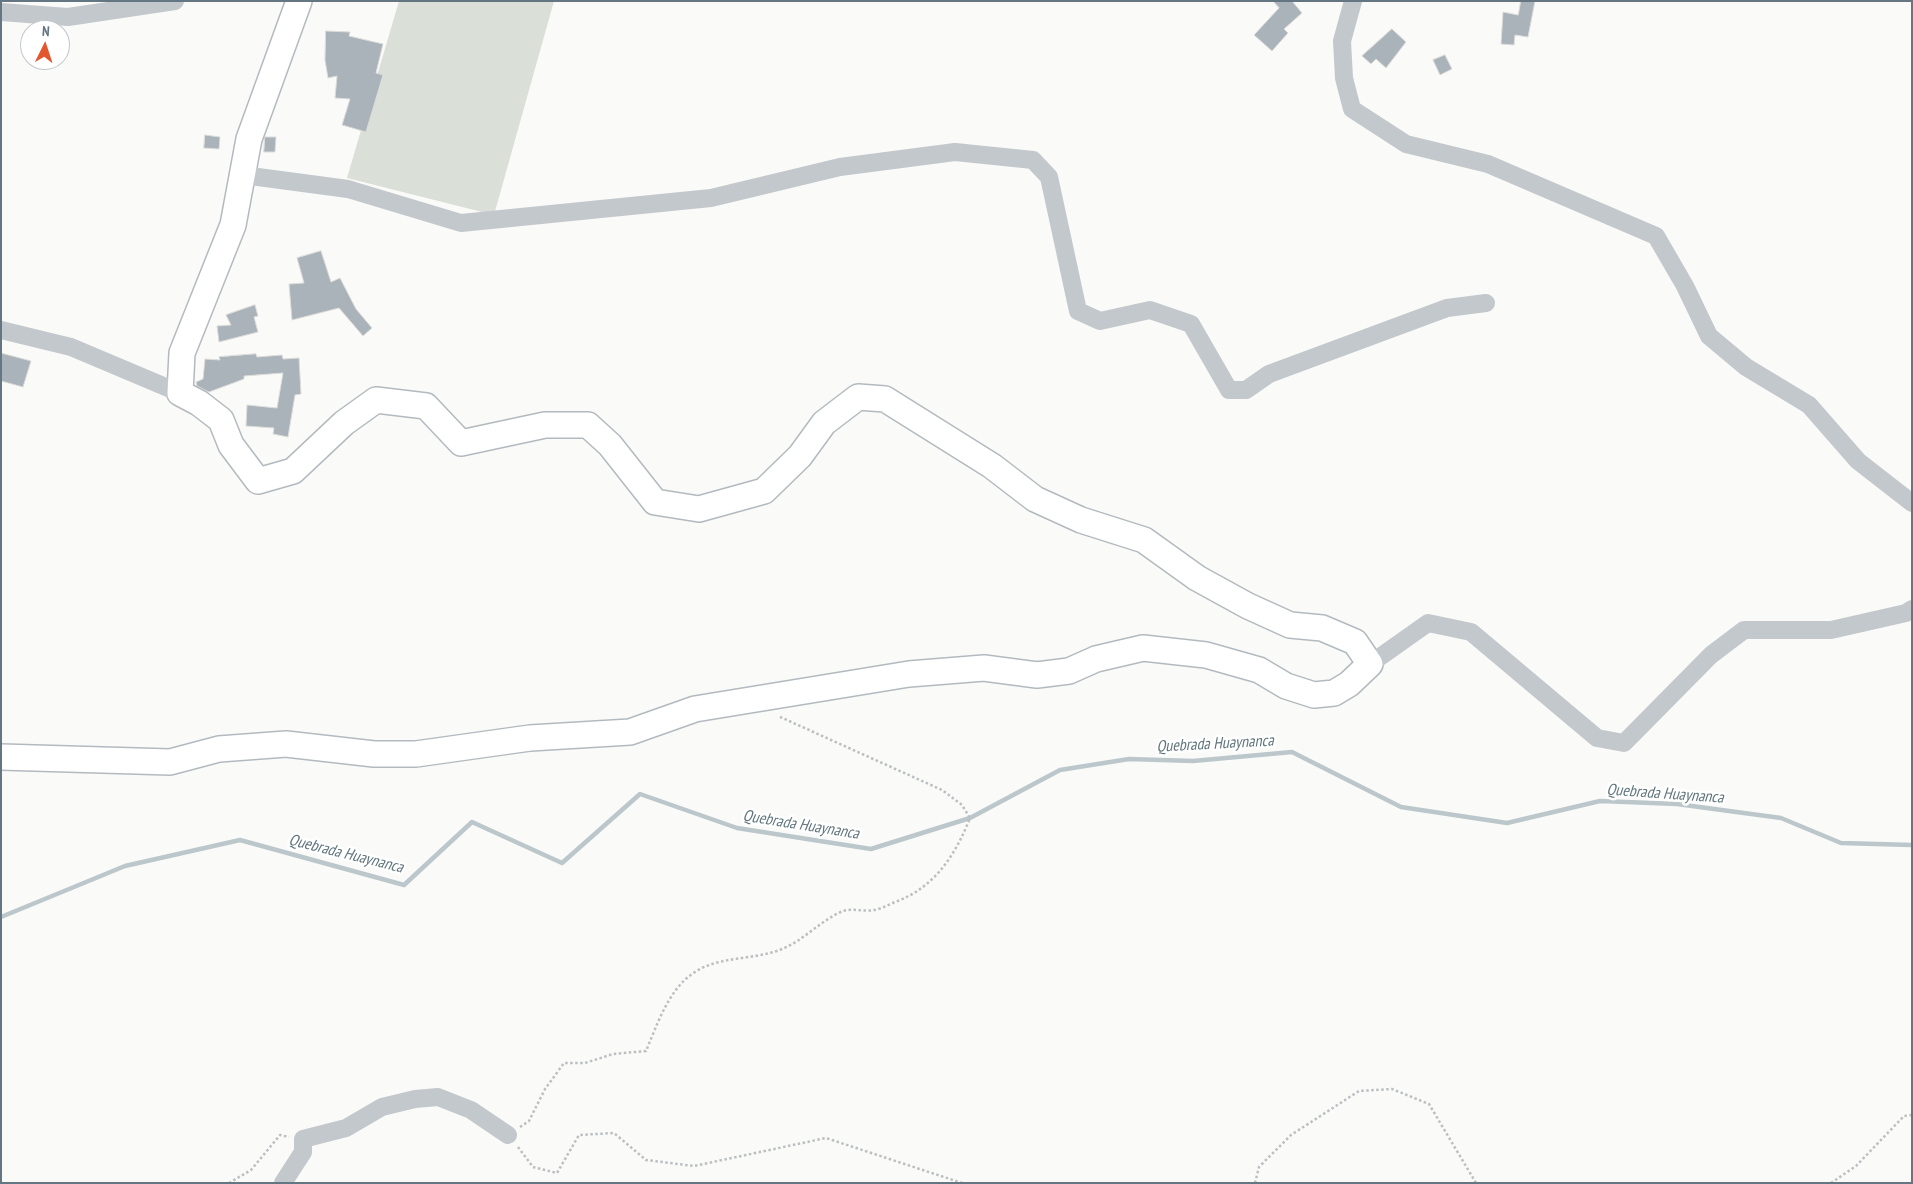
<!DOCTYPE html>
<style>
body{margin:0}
#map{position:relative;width:1913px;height:1184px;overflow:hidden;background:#fafaf8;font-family:"PT Sans Narrow",sans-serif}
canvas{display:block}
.frame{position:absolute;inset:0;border:2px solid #657683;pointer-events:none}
.north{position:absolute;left:20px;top:20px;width:50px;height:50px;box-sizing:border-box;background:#fff;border:1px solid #c1c8cd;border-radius:50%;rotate:4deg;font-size:14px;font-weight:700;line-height:20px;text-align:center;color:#657683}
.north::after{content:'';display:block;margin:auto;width:18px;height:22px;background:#e4572e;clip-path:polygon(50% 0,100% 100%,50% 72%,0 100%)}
</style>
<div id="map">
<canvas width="1913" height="1184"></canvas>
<div class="frame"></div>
<div class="north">N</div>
</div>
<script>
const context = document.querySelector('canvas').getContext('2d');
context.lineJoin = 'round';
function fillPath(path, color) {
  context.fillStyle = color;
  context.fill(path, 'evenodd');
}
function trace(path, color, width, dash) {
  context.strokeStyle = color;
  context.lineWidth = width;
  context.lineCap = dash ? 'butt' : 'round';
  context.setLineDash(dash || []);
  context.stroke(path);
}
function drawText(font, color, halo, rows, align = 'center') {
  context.font = font + ' "PT Sans Narrow",sans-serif';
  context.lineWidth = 5;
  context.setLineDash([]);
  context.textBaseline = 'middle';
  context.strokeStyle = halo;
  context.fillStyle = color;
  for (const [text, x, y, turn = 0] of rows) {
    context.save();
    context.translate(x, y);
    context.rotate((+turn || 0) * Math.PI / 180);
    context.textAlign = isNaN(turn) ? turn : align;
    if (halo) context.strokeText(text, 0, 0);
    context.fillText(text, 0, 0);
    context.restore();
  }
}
fillPath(new Path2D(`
 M 399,1 L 554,1 L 494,215 L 347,178 Z`), '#dadfd7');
trace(new Path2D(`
 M 1,917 L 125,866 L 240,840 L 404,885 L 472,822 L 562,863 L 640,794 L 737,828 L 871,849 L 970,818 L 1060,770 L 1129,759 L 1193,761 L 1292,752 L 1401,807 L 1507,823 L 1600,801 L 1677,804 L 1781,818 L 1841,843 L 1912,845`), '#bbc7cb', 4.5);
const building = new Path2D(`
 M 1273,1 L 1292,1 L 1302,13 L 1284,29 L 1288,33 L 1272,51 L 1254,35 L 1279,8 Z
 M 1521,1 L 1535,1 L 1528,37 L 1515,35 L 1514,45 L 1501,44 L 1503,12 L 1518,15 Z
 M 1392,29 L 1406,42 L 1386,68 L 1376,59 L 1371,64 L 1362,56 Z
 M 326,31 L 350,32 L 349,36 L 383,44 L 376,73 L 383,75 L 366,132 L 342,125 L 350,99 L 335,98 L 337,76 L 328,78 L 325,60 Z
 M 1445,55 L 1452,69 L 1440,75 L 1433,60 Z
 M 205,135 L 220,137 L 219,149 L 204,148 Z
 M 265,137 L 276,137 L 275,152 L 264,152 Z
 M 321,251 L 331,282 L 340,278 L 356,309 L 372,328 L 363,336 L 339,308 L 292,320 L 289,284 L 304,283 L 297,258 Z
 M 255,305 L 258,316 L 254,317 L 258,332 L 219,342 L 217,326 L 231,325 L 226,315 Z
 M 1,353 L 31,361 L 23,387 L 1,381 Z
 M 256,354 L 257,357 L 282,355 L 283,359 L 299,358 L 301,394 L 295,395 L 288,437 L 273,434 L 274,428 L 246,426 L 247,405 L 277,408 L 283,373 L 244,376 L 244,379 L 209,392 L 197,386 L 196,382 L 203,379 L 205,359 L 220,360 L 219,357 Z`);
fillPath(building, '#aab3b9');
trace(building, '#dcdcda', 1);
const secondary = new Path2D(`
 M 1,757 L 170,762 L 219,749 L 286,744 L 374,754 L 416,754 L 530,738 L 630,732 L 695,709 L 909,674 L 984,668 L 1037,675 L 1069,671 L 1096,659 L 1143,648 L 1206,655 L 1259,670 L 1286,686 L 1314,695 L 1334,693 L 1349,684 L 1370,664 L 1355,642 L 1322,628 L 1290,625 L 1248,606 L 1197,578 L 1144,540 L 1081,520 L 1035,499 L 992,466 L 885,399 L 858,397 L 824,423 L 800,456 L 764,491 L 699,509 L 655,502 L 610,445 L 588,425 L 545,425 L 461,443 L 426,406 L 376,400 L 344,423 L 293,471 L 258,481 L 231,445 L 221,420 L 199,403 L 180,393 L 182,353 L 233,225 L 249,139 L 299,1`);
trace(secondary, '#b3babf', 28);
trace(new Path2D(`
 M 520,1127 L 529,1121 L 545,1089 L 564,1063 L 585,1063 L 613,1054 L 646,1051 C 657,1025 668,991 692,974 C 718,955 753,961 782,949 C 803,941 821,920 843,911 C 853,908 864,912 874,910 C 881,909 888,905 895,902 C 934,888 955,856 970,818 L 962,805 L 942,790 L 778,716
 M 518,1147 L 533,1167 L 557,1173 L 579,1135 L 614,1133 L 646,1160 L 694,1166 L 826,1138 L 962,1183
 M 229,1183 L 251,1170 L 280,1135 L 289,1137
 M 1255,1183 L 1259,1167 L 1291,1135 L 1359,1091 L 1392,1089 L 1429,1104 L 1476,1183
 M 1831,1183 L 1856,1166 L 1904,1116 L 1912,1115`), '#bbbfc2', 2.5, [2.5, 2.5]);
trace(new Path2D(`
 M 1353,1 L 1342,41 L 1344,78 L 1352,109 L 1406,144 L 1488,164 L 1656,236 L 1685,286 L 1709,336 L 1746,367 L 1809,405 L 1858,461 L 1912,503
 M 1,12 L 68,17 L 175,1
 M 243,175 L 348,189 L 461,223 L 711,198 L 840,167 L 955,152 L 1033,160 L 1049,177 L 1078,311 L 1100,321 L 1150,310 L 1191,324 L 1229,390 L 1246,390 L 1269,374 L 1447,308 L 1486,303
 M 1,330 L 71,347 L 180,393
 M 1370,664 L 1428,623 L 1471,632 L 1597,738 L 1624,743 L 1711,655 L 1744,630 L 1831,630 L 1906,613 L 1912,609
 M 283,1183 L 303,1152 L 303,1139 L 346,1128 L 382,1107 L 415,1099 L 438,1097 L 471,1110 L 508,1135`), '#c3c8cc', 18);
trace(secondary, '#fff', 25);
drawText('italic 16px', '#60757c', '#fff', [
 ["Quebrada Huaynanca",1215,744,-3],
 ["Quebrada Huaynanca",1665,794,4],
 ["Quebrada Huaynanca",801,825,9],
 ["Quebrada Huaynanca",346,854,14]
]);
</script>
